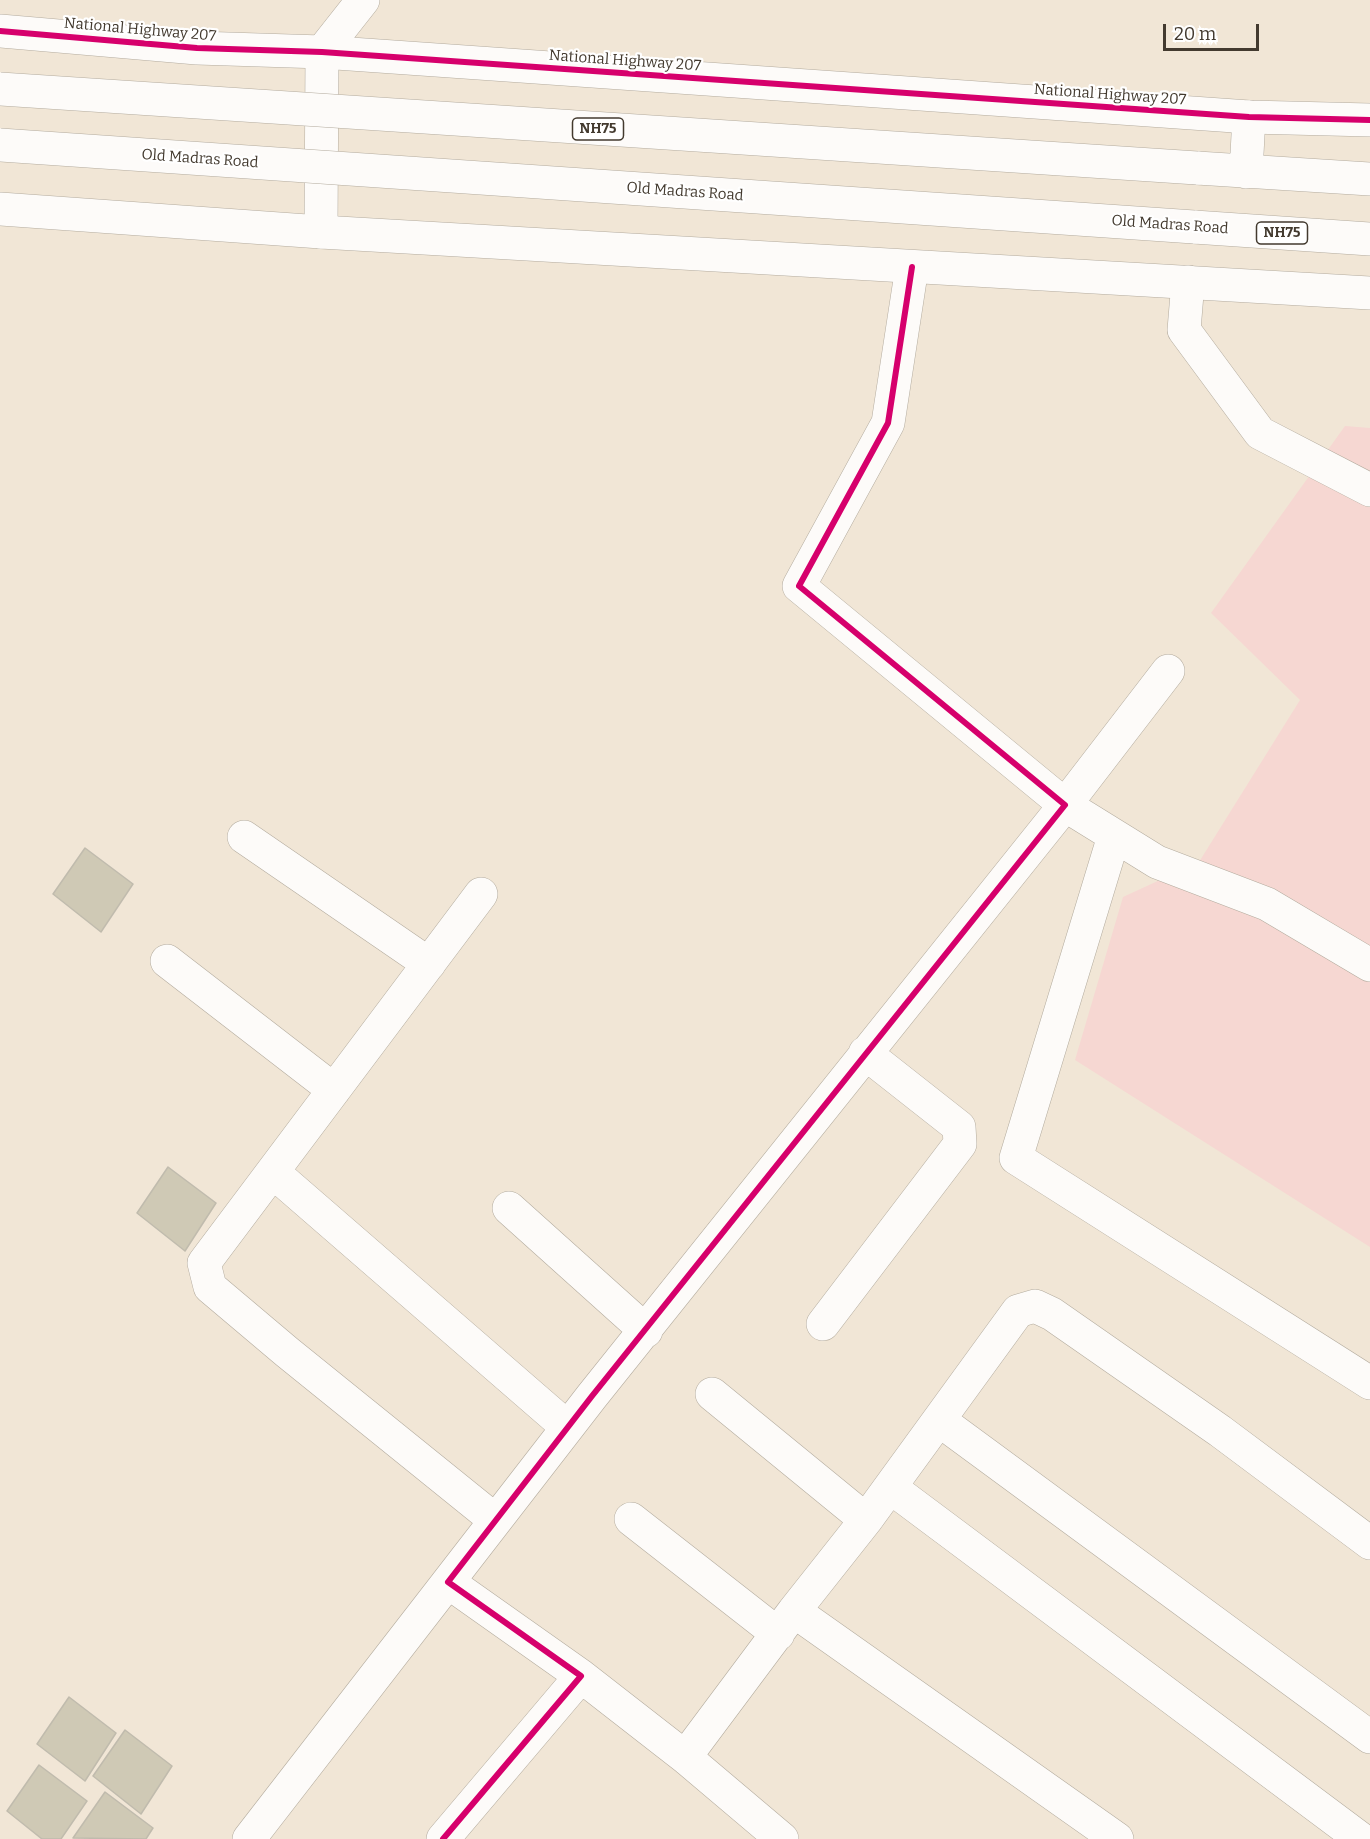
<!DOCTYPE html>
<style>
body{margin:0}
#map{position:relative;width:1370px;height:1839px;overflow:hidden;background:#f1e6d6;font-family:Bitter,serif}
canvas{display:block}
.scale{position:absolute;left:1163px;top:24px;width:96px;height:27px;box-sizing:border-box;border:3px solid #433a2f;border-top:0;padding-left:8px;font-size:18px;line-height:21px;white-space:nowrap;color:#433a2f;-webkit-text-stroke:4px #fff;paint-order:stroke}
</style>
<div id="map">
<canvas width="1370" height="1839"></canvas>
<div class="scale">20 m</div>
</div>
<script>
const context = document.querySelector('canvas').getContext('2d');
context.lineJoin = 'round';
function fillPath(path, color) {
  context.fillStyle = color;
  context.fill(path, 'evenodd');
}
function trace(path, color, width, dash) {
  context.strokeStyle = color;
  context.lineWidth = width;
  context.lineCap = dash ? 'butt' : 'round';
  context.setLineDash(dash || []);
  context.stroke(path);
}
function drawText(font, color, halo, rows, align = 'center') {
  context.font = font + ' Bitter,serif';
  context.lineWidth = 4.5;
  context.setLineDash([]);
  context.textBaseline = 'middle';
  context.strokeStyle = halo;
  context.fillStyle = color;
  for (const [text, x, y, turn = 0] of rows) {
    context.save();
    context.translate(x, y);
    context.rotate((+turn || 0) * Math.PI / 180);
    context.textAlign = isNaN(turn) ? turn : align;
    if (halo) context.strokeText(text, 0, 0);
    context.fillText(text, 0, 0);
    context.restore();
  }
}
fillPath(new Path2D(`
 M 1345,426 L 1370,428 L 1370,1247 L 1075,1060 L 1123,897 L 1199,862 L 1300,700 L 1211,613 Z`), '#f6d7d2');
const building = new Path2D(`
 M 85,848 L 133,884 L 101,932 L 53,894 Z
 M 168,1167 L 216,1203 L 185,1251 L 137,1213 Z
 M 69,1697 L 116,1733 L 85,1781 L 37,1744 Z
 M 125,1730 L 172,1766 L 141,1814 L 93,1776 Z
 M 39,1765 L 87,1801 L 61,1839 L 42,1839 L 7,1811 Z
 M 105,1792 L 153,1828 L 146,1839 L 73,1838 Z`);
fillPath(building, '#cfc9b5');
trace(building, '#c0bbad', 1.5);
const minor = new Path2D(`
 M 321,232 L 322,52 L 363,0
 M 1188,282 L 1184,330 L 1260,433 L 1370,490
 M 1168,671 L 1065,805 L 1157,862 L 1267,904 L 1370,965
 M 1114,836 L 1016,1158 L 1370,1383
 M 244,837 L 429,964
 M 481,894 L 204,1263 L 210,1287 L 287,1352 L 495,1520
 M 167,961 L 334,1090
 M 273,1172 L 567,1427
 M 509,1208 L 646,1331
 M 823,1324 L 960,1144 L 959,1127 L 865,1053
 M 712,1394 L 866,1520
 M 939,1420 L 1370,1737
 M 890,1487 L 1361,1839
 M 631,1519 L 778,1634
 M 794,1611 L 1117,1839
 M 581,1676 L 685,1757 L 782,1839
 M 685,1757 L 794,1611 L 866,1520 L 1018,1311 L 1035,1306 L 1052,1314 L 1220,1431 L 1370,1543
 M 249,1839 L 448,1582
 M 443,1839 L 581,1676 L 448,1582 L 592,1396 L 1065,805 L 799,586 L 888,423 L 912,267`);
const tertiary = new Path2D(`
 M 0,31 L 197,48 L 322,52 L 1249,117 L 1370,120
 M 0,209 L 321,232 L 1370,293`);
const trunk = new Path2D(`
 M 1197,168 L 1370,179
 M 1246,172 L 1249,117
 M 1194,227 L 1370,239`);
trace(minor, '#b3ab9e', 34);
trace(tertiary, '#b3ab9e', 34);
trace(trunk, '#b3ab9e', 34);
trace(minor, '#fdfbf9', 33);
trace(tertiary, '#fdfbf9', 33);
trace(trunk, '#fdfbf9', 33);
const trunkBridge = new Path2D(`
 M 0,89 L 1197,168
 M 0,145 L 1194,227`);
trace(trunkBridge, '#b3ab9e', 34, []);
trace(trunkBridge, '#fdfbf9', 33);
trace(new Path2D(`
 M 0,31 L 197,48 L 322,52 L 1249,117 L 1370,120
 M 443,1839 L 581,1676 L 448,1582 L 592,1396 L 1065,805 L 799,586 L 888,423 L 912,267`), '#d6006c', 6);
for (const [x, y, w] of [
 [598,129,51],
 [1282,233,51]
]) {
  const box = new Path2D();
  box.roundRect(x - w / 2, y - 11, w, 22, 4.5);
  context.fillStyle = '#fff';
  context.fill(box);
  trace(box, '#433a2f', 1.5);
}
drawText('bold 14px', '#433a2f', null, [
 ["NH75",598,129],
 ["NH75",1282,233]
]);
drawText('15px', '#433a2f', '#fff', [
 ["National Highway 207",140,30,5],
 ["National Highway 207",625,61,4],
 ["National Highway 207",1110,95,4],
 ["Old Madras Road",200,159,4],
 ["Old Madras Road",685,192,4],
 ["Old Madras Road",1170,225,4]
]);
</script>
